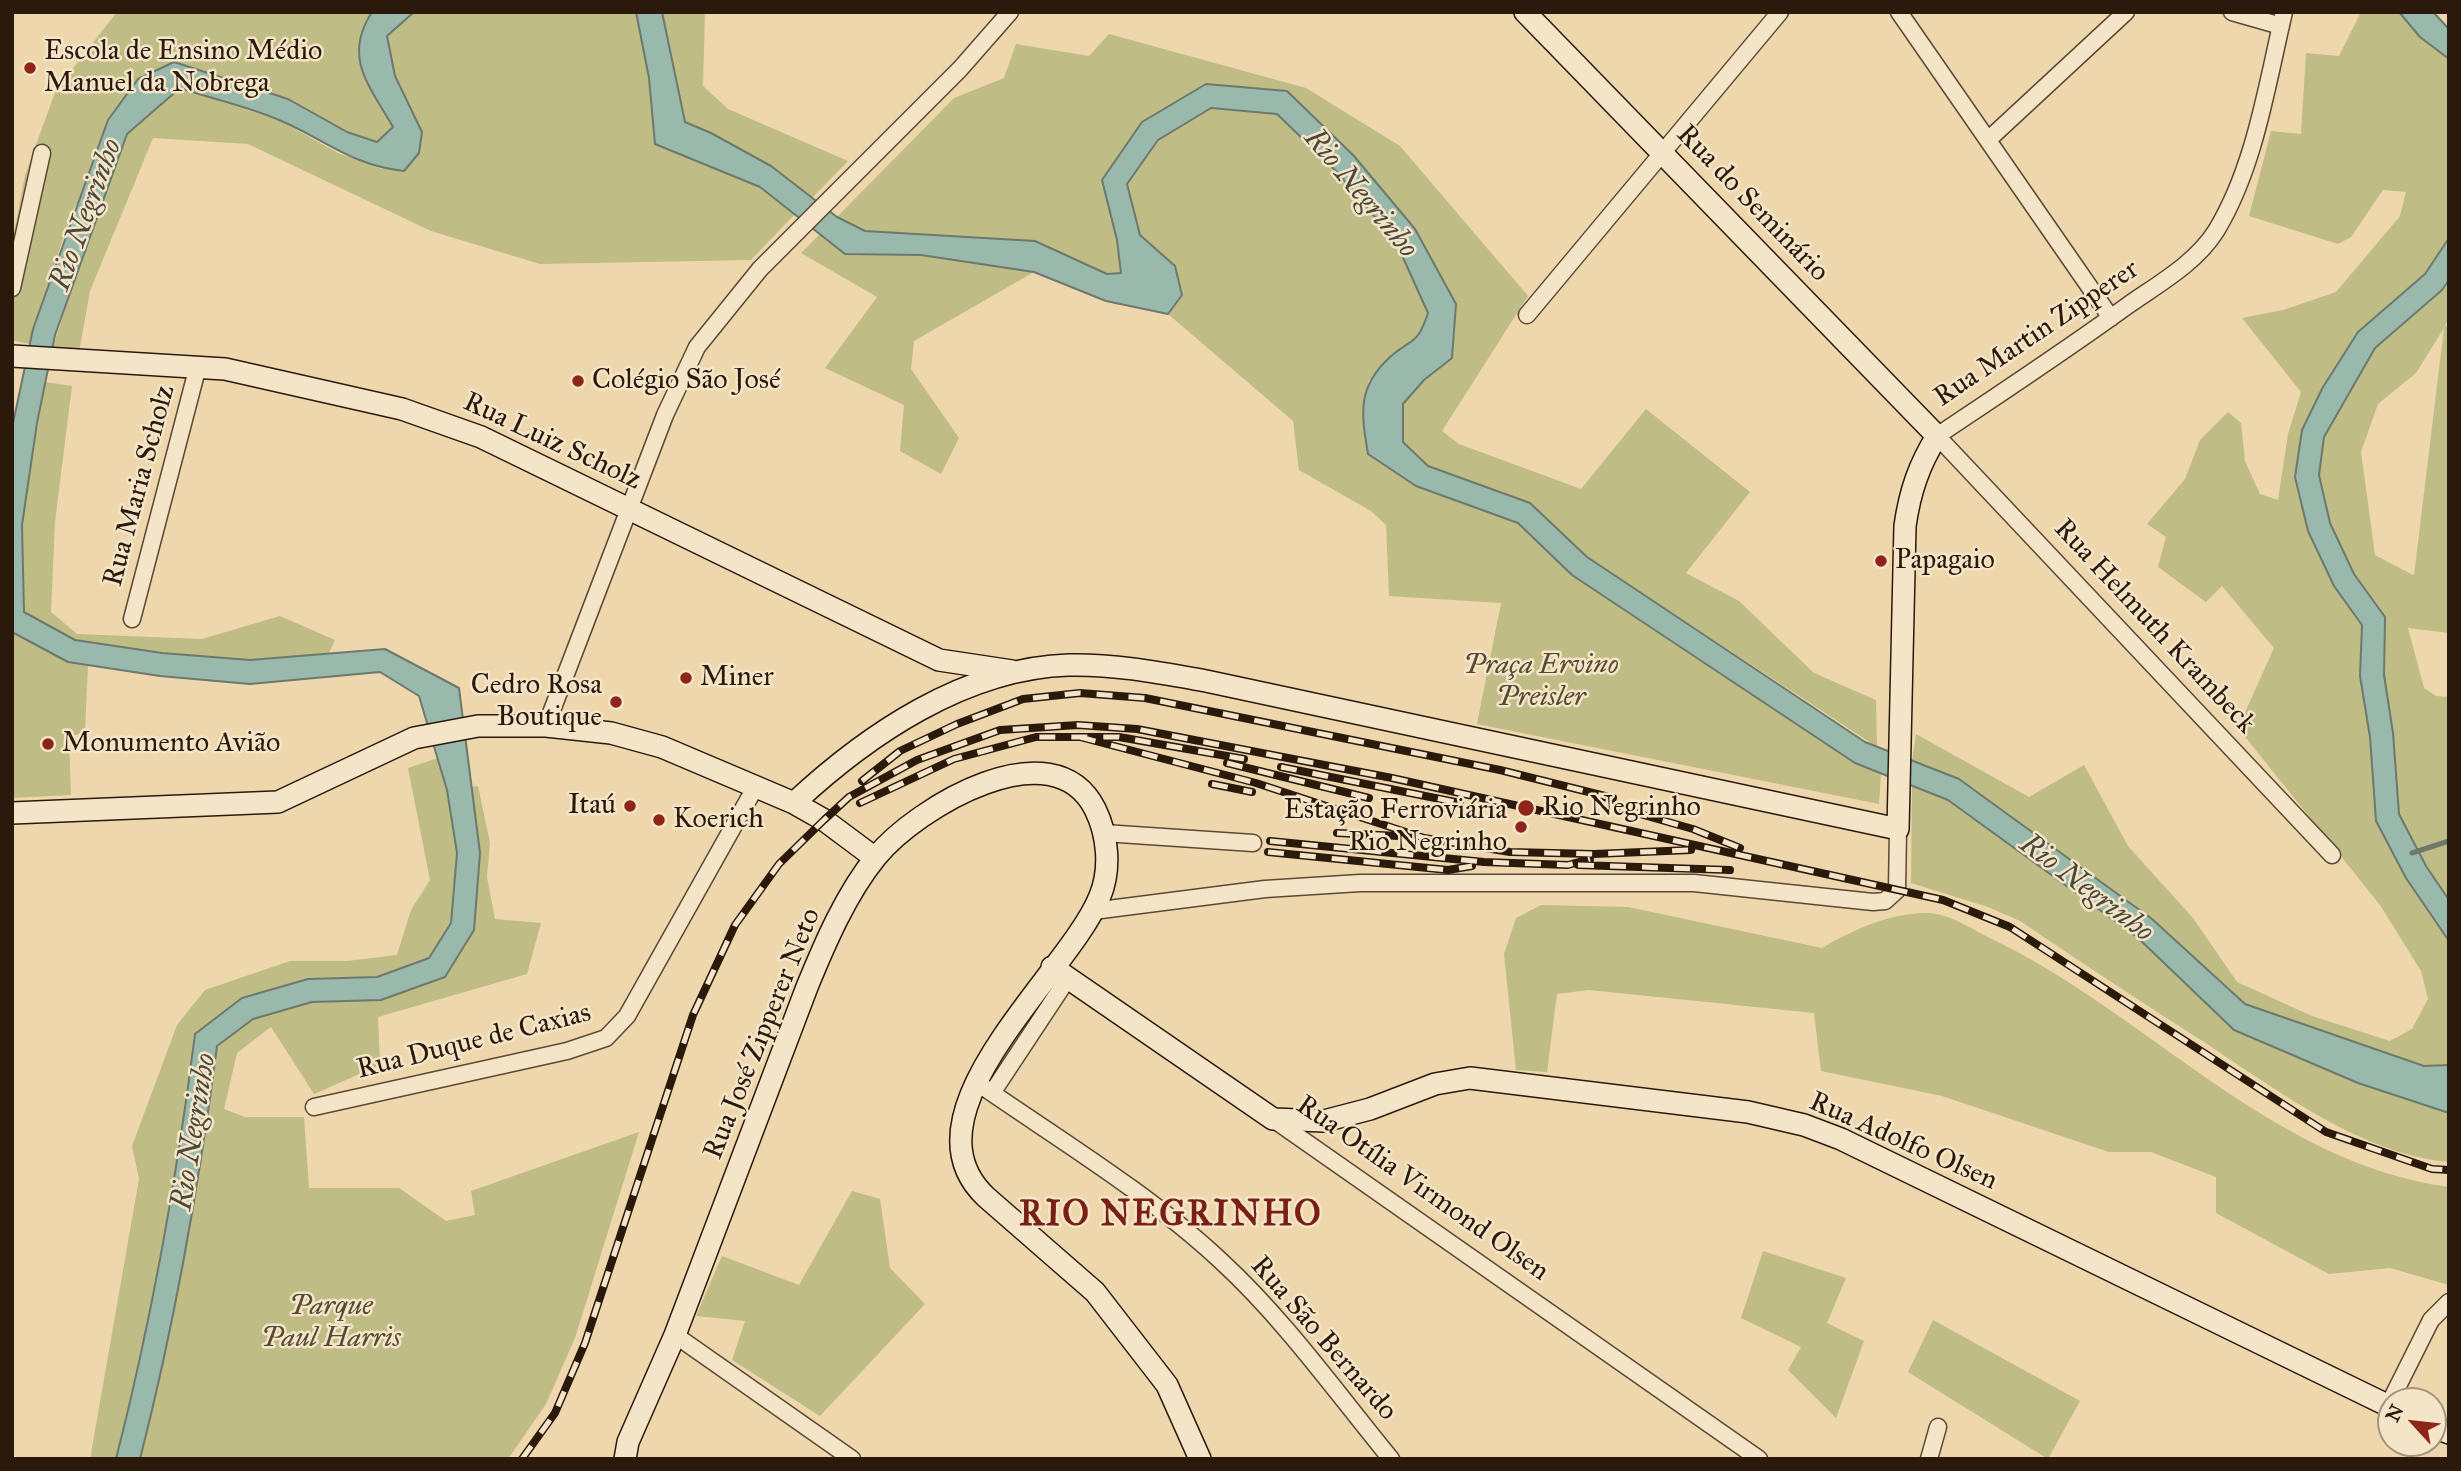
<!DOCTYPE html>
<meta charset="utf-8">
<style>
body{margin:0}
#map{position:relative;width:2461px;height:1471px;overflow:hidden;background:#eed7ac;font-family:"IM FELL Great Primer",serif}
canvas{display:block}
.frame{position:absolute;inset:0;border:14px solid #2b190c;pointer-events:none}
.north{position:absolute;left:2377px;top:1387px;width:70px;height:70px;box-sizing:border-box;background:#f4e5c9;border:2px solid #a4937d;border-radius:50%;rotate:297deg;font-size:19px;font-weight:700;line-height:28px;text-align:center;color:#2b190c}
.north::after{content:'';display:block;margin:auto;width:24px;height:32px;background:#8f2418;clip-path:polygon(50% 0,100% 100%,50% 72%,0 100%)}
</style>
<div id="map">
<canvas width="2461" height="1471"></canvas>
<div class="frame"></div>
<div class="north">N</div>
</div>
<script>
const context = document.querySelector('canvas').getContext('2d');
context.lineJoin = 'round';
function fillPath(path, color) {
  context.fillStyle = color;
  context.fill(path, 'evenodd');
}
function trace(path, color, width, dash) {
  context.strokeStyle = color;
  context.lineWidth = width;
  context.lineCap = dash ? 'butt' : 'round';
  context.setLineDash(dash || []);
  context.stroke(path);
}
function drawText(font, color, halo, rows, align = 'center') {
  context.font = font + ' "IM FELL Great Primer",serif';
  context.lineWidth = 5;
  context.setLineDash([]);
  context.textBaseline = 'middle';
  context.strokeStyle = halo;
  context.fillStyle = color;
  for (const [text, x, y, turn = 0] of rows) {
    context.save();
    context.translate(x, y);
    context.rotate((+turn || 0) * Math.PI / 180);
    context.textAlign = isNaN(turn) ? turn : align;
    if (halo) context.strokeText(text, 0, 0);
    context.fillText(text, 0, 0);
    context.restore();
  }
}
fillPath(new Path2D(`
 M 117,12 L 372,12 L 363,27 L 370,86 L 393,127 L 377,142 L 347,132 L 288,99 L 174,62 L 72,211 L 29,344 L 12,340 L 12,244 L 25,175 L 56,90 Z
 M 414,12 L 636,12 L 649,78 L 655,144 L 760,187 L 795,214 L 751,260 L 540,264 L 431,231 L 248,144 L 153,138 L 90,291 L 79,352 L 52,350 L 94,219 L 127,134 L 179,88 L 279,120 L 338,153 L 382,169 L 422,132 L 395,76 L 387,36 Z
 M 662,12 L 705,12 L 703,86 L 728,109 L 848,161 L 812,198 C 772,167 732,140 684,122 Z
 M 2361,12 L 2399,12 L 2420,37 L 2449,59 L 2449,238 L 2425,274 L 2358,332 L 2323,387 L 2302,430 L 2334,586 L 2362,625 L 2360,676 L 2370,737 L 2406,878 L 2449,941 L 2449,1065 L 2424,1066 L 2245,1004 L 2152,919 L 1959,779 L 1912,761 L 1916,734 L 2029,797 L 2084,765 L 2128,846 L 2193,918 L 2237,982 L 2312,1016 L 2390,1041 L 2412,1029 L 2428,999 L 2421,971 L 2380,905 L 2238,728 L 2274,648 L 2222,586 L 2206,602 L 2158,567 L 2166,537 L 2147,524 L 2185,479 L 2200,440 L 2228,412 L 2241,423 L 2245,461 L 2260,494 L 2278,500 L 2288,434 L 2301,392 L 2242,318 L 2283,310 L 2336,292 L 2400,216 L 2406,192 L 2383,190 L 2351,237 L 2338,244 L 2249,216 L 2271,131 L 2301,134 L 2306,53 L 2339,56 Z
 M 1109,34 L 1306,88 L 1400,146 L 1528,296 L 1442,431 L 1459,444 L 1581,489 L 1646,409 L 1750,492 L 1686,573 L 1739,601 L 1814,673 L 1876,700 L 1877,747 L 1587,557 L 1530,503 L 1428,466 L 1403,442 L 1403,404 L 1424,380 L 1452,358 L 1456,304 L 1415,229 L 1354,156 L 1287,91 L 1206,84 L 1102,180 L 1117,240 L 1121,274 L 1107,274 L 1035,241 L 865,231 L 837,217 L 954,98 L 1004,78 L 1016,44 L 1089,56 Z
 M 1211,108 L 1277,114 L 1337,172 L 1396,242 L 1428,313 L 1420,337 L 1391,356 L 1368,382 L 1416,486 L 1518,523 L 1572,575 L 1855,763 L 1881,773 L 1879,804 L 1477,724 L 1501,603 L 1389,596 L 1386,525 L 1371,511 L 1299,470 L 1293,421 L 1168,314 L 1182,295 L 1175,266 L 1140,235 L 1127,184 L 1158,140 Z
 M 820,234 L 845,254 L 921,255 L 1034,272 L 914,341 L 911,369 L 959,438 L 941,474 L 900,451 L 904,405 L 825,368 L 877,297 L 801,253 Z
 M 2449,280 L 2449,318 L 2445,326 L 2449,327 L 2449,633 L 2408,628 L 2424,688 L 2436,696 L 2449,697 L 2449,900 L 2426,866 L 2399,814 L 2393,734 L 2384,675 L 2385,617 L 2354,574 L 2330,523 L 2319,475 L 2324,437 L 2375,348 L 2442,290 ZM 2444,328 L 2414,575 L 2413,575 L 2375,555 L 2361,452 L 2378,404 L 2416,373 Z
 M 45,382 L 72,386 L 55,522 L 51,612 L 77,634 L 202,639 L 280,616 L 335,640 L 329,653 L 250,660 L 162,653 L 75,640 L 24,612 L 21,525 Z
 M 12,632 L 68,662 L 88,665 L 85,731 L 69,738 L 71,795 L 12,798 Z
 M 438,758 L 447,790 L 457,854 L 451,923 L 429,958 L 377,977 L 308,979 L 242,998 L 195,1034 C 177,1178 152,1318 116,1459 L 90,1459 L 139,1179 L 132,1146 L 177,1025 L 205,990 L 290,961 L 347,961 L 397,955 L 411,910 L 430,880 L 408,768 Z
 M 1912,785 L 1948,800 L 2137,937 L 2234,1030 L 2358,1083 L 2449,1113 L 2449,1162 C 2364,1155 2276,1090 2207,1044 C 2144,1004 2082,963 2020,921 L 1988,907 L 1911,883 Z
 M 478,786 L 490,843 L 487,877 L 495,919 L 541,923 L 527,974 L 378,1017 L 380,1065 L 314,1094 L 271,1027 L 237,1053 L 224,1109 L 245,1117 L 304,1117 L 309,1188 L 399,1188 L 446,1221 L 475,1215 L 471,1191 L 639,1132 L 575,1338 L 546,1404 L 508,1459 L 140,1459 C 175,1322 199,1186 217,1046 L 253,1019 L 312,1002 L 381,1000 L 445,977 L 480,853 L 470,787 Z
 M 1541,905 L 1628,907 L 1822,948 C 1855,929 1887,914 1926,913 C 1946,912 1972,929 1990,938 C 2146,1012 2271,1163 2449,1187 L 2449,1285 L 2390,1268 L 2329,1274 L 2216,1213 L 2216,1177 L 2151,1152 L 2109,1152 L 1942,1096 L 1821,1071 L 1814,1013 L 1589,990 L 1557,994 L 1547,1072 L 1516,1070 L 1504,954 L 1516,918 Z
 M 852,1191 L 880,1199 L 890,1268 L 925,1304 L 820,1416 L 732,1360 L 745,1321 L 696,1316 L 722,1256 L 799,1285 Z
 M 1763,1251 L 1846,1278 L 1827,1323 L 1864,1341 L 1836,1418 L 1788,1370 L 1801,1347 L 1741,1318 Z
 M 1933,1320 L 2080,1401 L 2048,1459 L 1908,1372 Z`), '#bfbc85');
const water = new Path2D(`
 M 372,12 L 414,12 L 387,36 L 395,76 L 422,132 L 419,153 L 404,171 C 350,165 325,139 279,120 C 247,106 212,99 180,88 L 127,134 L 55,335 L 37,423 L 22,525 L 24,612 L 75,640 L 162,653 L 250,660 L 385,649 L 459,688 L 480,853 L 474,930 L 445,977 L 381,1000 L 312,1002 L 253,1019 L 217,1046 C 199,1186 175,1322 140,1459 L 116,1459 C 152,1318 177,1178 195,1034 L 242,998 L 308,979 L 377,977 L 429,958 L 451,923 L 457,853 L 447,790 L 419,696 L 380,672 L 250,684 L 160,676 L 68,662 L 12,632 L 12,428 L 33,329 L 108,120 L 138,79 L 174,62 L 288,99 L 347,132 L 377,142 L 393,127 C 370,86 342,58 372,12 Z
 M 636,12 L 662,12 L 685,122 L 711,133 L 771,166 L 837,217 L 865,231 L 1035,241 L 1107,274 L 1121,273 L 1117,240 L 1102,180 L 1142,122 L 1206,84 L 1287,91 L 1354,156 L 1415,229 L 1456,304 L 1452,358 L 1424,380 L 1403,404 L 1403,442 L 1428,466 L 1530,503 L 1587,557 L 1865,742 L 1959,779 L 2152,919 L 2245,1004 L 2424,1066 L 2449,1065 L 2449,1113 L 2358,1083 L 2234,1030 L 2137,937 L 1948,800 L 1855,763 L 1572,575 L 1518,523 L 1416,486 L 1368,454 C 1361,413 1357,387 1390,357 C 1413,337 1417,346 1428,313 L 1396,242 L 1337,172 L 1277,114 L 1211,108 L 1158,140 L 1127,184 L 1140,235 L 1175,266 L 1182,295 L 1168,314 L 1106,301 L 1034,272 L 921,255 L 845,254 L 760,187 L 655,144 L 649,78 Z
 M 2399,12 L 2433,12 L 2449,29 L 2449,59 L 2420,37 Z
 M 2449,238 L 2449,280 L 2442,290 L 2375,348 L 2324,437 L 2319,475 L 2330,523 L 2354,574 L 2385,617 L 2384,675 L 2393,733 L 2399,814 L 2426,866 L 2449,900 L 2449,941 L 2406,878 L 2376,821 L 2370,737 L 2360,676 L 2362,625 L 2334,586 L 2308,531 L 2295,477 L 2302,430 L 2323,387 L 2358,332 L 2425,274 Z`);
fillPath(water, '#99b9ac');
trace(water, '#6d796c', 2);
trace(new Path2D(`
 M 2412,853 L 2449,841`), '#6d796c', 5);
const street = new Path2D(`
 M 1899,12 L 2111,318
 M 2232,12 L 2281,26
 M 2284,12 C 2267,84 2255,167 2216,231 C 2195,264 2158,284 2127,306 C 2065,351 2001,393 1937,436 L 2332,855
 M 1988,140 L 2126,12
 M 12,288 L 42,153
 M 1527,315 L 1780,12
 M 132,619 L 198,366
 M 546,726 L 665,415 L 697,347 L 760,269 L 960,69 L 1010,12
 M 1104,833 L 1253,843
 M 1093,911 L 1265,889 L 1360,883 L 1694,883 L 1873,902 L 1885,901 L 1897,890 L 1898,829
 M 976,1082 C 1058,1139 1148,1193 1221,1261 C 1285,1320 1336,1392 1391,1459
 M 992,1093 L 1068,978
 M 314,1107 L 567,1051 L 606,1038 L 627,1016 L 756,786
 M 1273,1119 L 1759,1459
 M 675,1335 L 852,1459
 M 2388,1406 L 2431,1320 L 2449,1302
 M 1929,1459 L 1938,1427`);
const secondary = new Path2D(`
 M 12,356 L 225,369 L 402,409 L 481,437 L 939,660 L 1012,671
 M 794,803 C 867,735 965,668 1069,665 C 1115,664 1161,673 1206,681 L 1898,829 L 1905,526 C 1910,491 1919,465 1937,436 L 1525,12
 M 12,813 L 278,802 L 414,738 L 478,726 L 546,726 L 611,733 L 662,747 L 794,803 L 824,820 L 875,858
 M 1052,967 L 1273,1119 L 1324,1121 L 1370,1109 L 1435,1084 L 1470,1078 L 1748,1112 L 1804,1125 L 1841,1139 L 2391,1407
 M 2433,1427 L 2449,1433
 M 625,1459 L 628,1442 L 675,1335 L 807,987 C 825,943 846,894 876,857 C 917,807 1053,726 1095,809 C 1108,835 1111,869 1100,896 C 1070,973 897,1113 986,1197 L 1095,1292 L 1167,1385 L 1200,1459`);
trace(street, '#5c4834', 19);
trace(secondary, '#2b190c', 24);
trace(street, '#f4e5c9', 16);
trace(secondary, '#f4e5c9', 21);
const rail = new Path2D(`
 M 1080,737 L 1256,783 L 1424,838 L 1510,852 L 1594,854 L 1691,850
 M 1227,763 L 1369,798
 M 1281,767 L 1460,803
 M 862,781 L 900,751 L 957,724 L 1023,699 L 1080,693 L 1145,698 L 1500,770 L 1613,798
 M 1212,784 L 1252,792
 M 860,803 L 954,759 L 1036,737 L 1119,737 L 1244,759
 M 1601,803 L 1693,829 L 1740,848
 M 1337,833 L 1399,836
 M 1270,841 L 1484,862 L 1568,865 L 1590,859
 M 1268,852 L 1448,870 L 1472,866
 M 1578,865 L 1730,870
 M 522,1459 L 555,1413 L 585,1343 L 693,1015 L 735,925 L 779,864 L 824,820 L 849,797 L 917,760 L 1000,730 L 1078,725 L 1137,729 L 1392,778 L 1943,900 L 2010,927 L 2326,1132 L 2432,1169 L 2449,1170`);
trace(rail, '#2b190c', 8);
trace(rail, '#f4e5c9', 5, [16]);
for (const [x, y, r, color] of [
 [30,68,7,"#8f2418"],
 [578,381,7,"#8f2418"],
 [1881,561,7,"#8f2418"],
 [686,678,7,"#8f2418"],
 [616,702,7,"#8f2418"],
 [48,744,7,"#8f2418"],
 [630,806,7,"#8f2418"],
 [1526,808,9,"#8f2418"],
 [659,820,7,"#8f2418"],
 [1521,827,7,"#8f2418"]
]) {
  const dot = new Path2D();
  dot.arc(x, y, r, 0, 2 * Math.PI);
  context.fillStyle = color;
  context.fill(dot);
  trace(dot, '#f4e5c9', 2.5);
}
drawText('28px', '#2b190c', '#f4e5c9', [
 ["Escola de Ensino Médio",44,52],
 ["Manuel da Nobrega",44,84],
 ["Colégio São José",592,381],
 ["Papagaio",1895,561],
 ["Miner",700,678],
 ["Cedro Rosa",602,686,"right"],
 ["Boutique",602,718,"right"],
 ["Monumento Avião",62,744],
 ["Itaú",616,806,"right"],
 ["Rio Negrinho",1542,808],
 ["Estação Ferroviária",1507,811,"right"],
 ["Rio Negrinho",1507,843,"right"],
 ["Koerich",673,820]
], 'left');
drawText('28px', '#2b190c', '#f4e5c9', [
 ["Rua do Seminário",1752,204,46],
 ["Rua Martin Zipperer",2037,334,-34],
 ["Rua Luiz Scholz",552,442,25],
 ["Rua Maria Scholz",140,486,-75],
 ["Rua Helmuth Krambeck",2154,627,47],
 ["Rua José Zipperer Neto",763,1034,-68],
 ["Rua Duque de Caxias",474,1042,-14],
 ["Rua Adolfo Olsen",1903,1142,24],
 ["Rua Otília Virmond Olsen",1422,1189,35],
 ["Rua São Bernardo",1323,1339,49]
]);
drawText('italic 28px', '#574a30', '#f4e5c9', [
 ["Praça Ervino",1541,666],
 ["Preisler",1541,698],
 ["Parque",331,1307],
 ["Paul Harris",331,1339]
]);
drawText('italic 30px', '#4c493c', '#f4e5c9', [
 ["Rio Negrinho",1360,194,50],
 ["Rio Negrinho",87,215,-70],
 ["Rio Negrinho",2086,889,37],
 ["Rio Negrinho",195,1132,-81]
]);
context.letterSpacing = '2px';
drawText('bold 35px', '#7a1f14', '#f4e5c9', [
 ["RIO NEGRINHO",1171,1216]
]);
context.letterSpacing = '0px';
</script>
